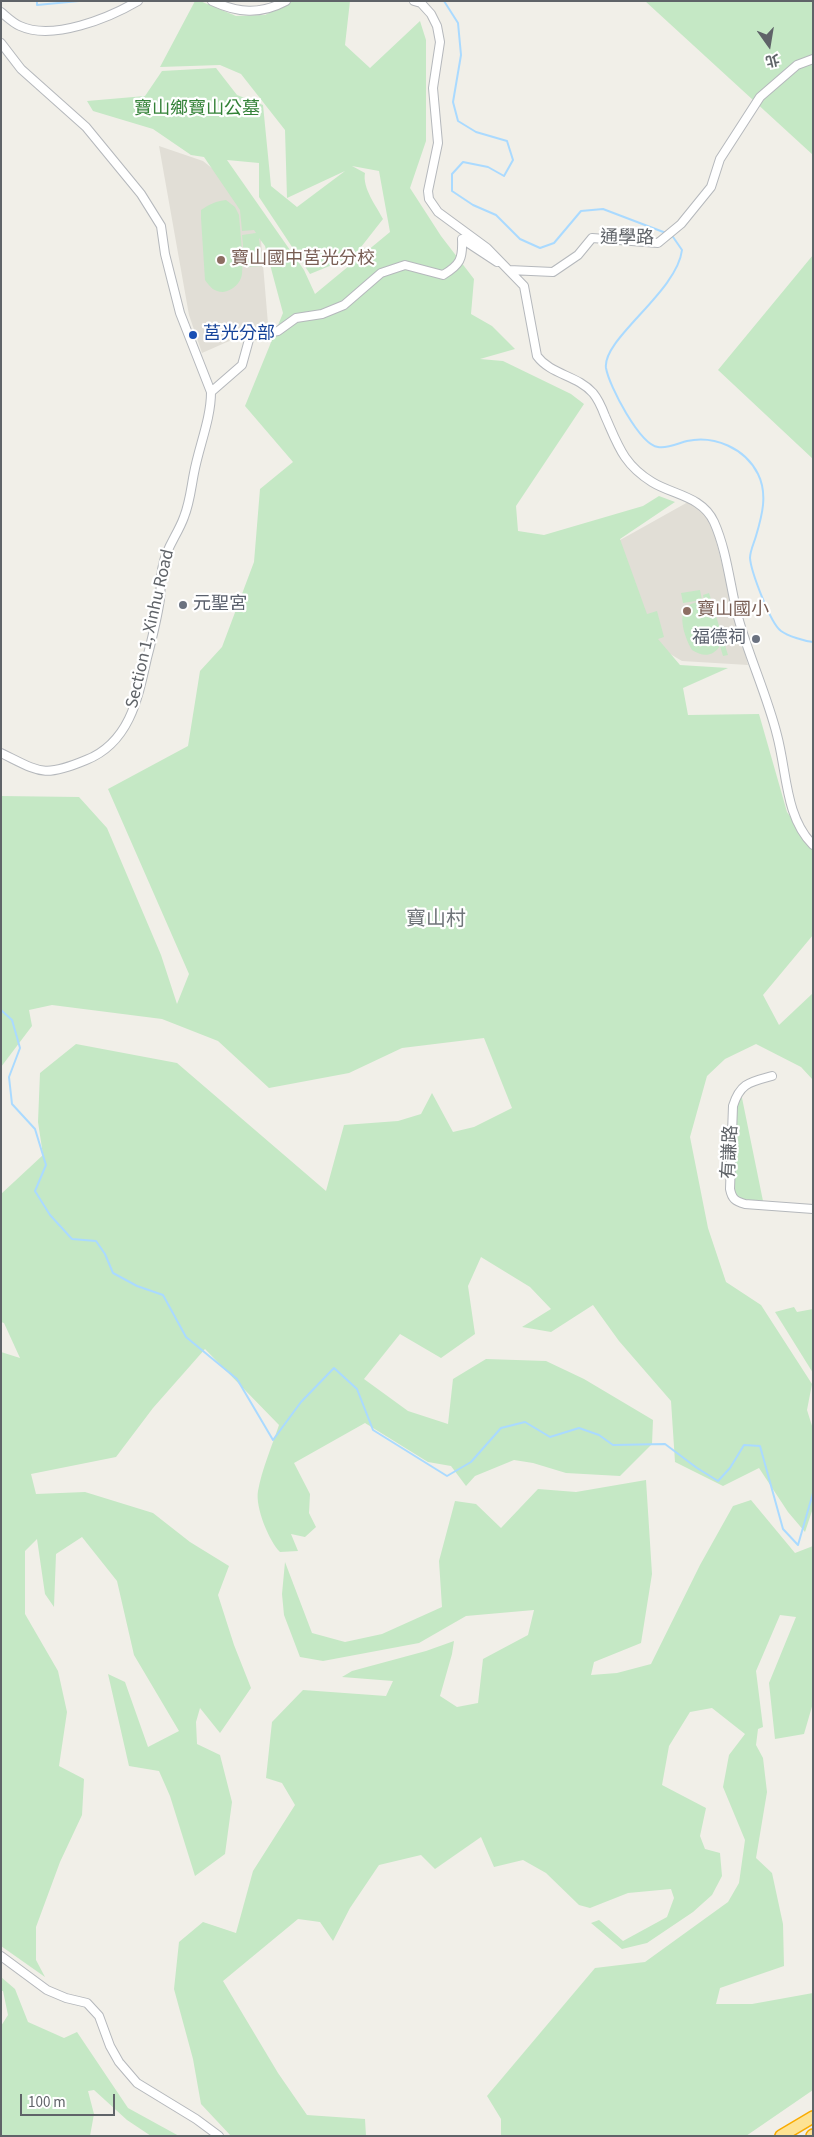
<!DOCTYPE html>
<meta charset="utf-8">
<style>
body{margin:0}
#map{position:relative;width:814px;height:2137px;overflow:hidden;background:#f1efe8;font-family:"Source Sans 3","Noto Sans TC",sans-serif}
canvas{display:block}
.frame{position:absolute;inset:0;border:2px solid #5f6368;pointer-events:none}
.north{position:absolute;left:744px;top:20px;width:50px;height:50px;-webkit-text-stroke:4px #fff;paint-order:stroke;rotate:167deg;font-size:14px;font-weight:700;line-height:20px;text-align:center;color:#5f6368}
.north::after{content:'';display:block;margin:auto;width:18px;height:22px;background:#5f6368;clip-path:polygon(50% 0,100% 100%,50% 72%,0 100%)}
.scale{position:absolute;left:20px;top:2094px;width:95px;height:22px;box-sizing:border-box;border:2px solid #5f6368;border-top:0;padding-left:6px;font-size:15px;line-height:18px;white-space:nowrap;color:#5f6368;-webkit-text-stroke:4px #fff;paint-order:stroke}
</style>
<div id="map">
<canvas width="814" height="2137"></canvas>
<div class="frame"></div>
<div class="north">北</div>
<div class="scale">100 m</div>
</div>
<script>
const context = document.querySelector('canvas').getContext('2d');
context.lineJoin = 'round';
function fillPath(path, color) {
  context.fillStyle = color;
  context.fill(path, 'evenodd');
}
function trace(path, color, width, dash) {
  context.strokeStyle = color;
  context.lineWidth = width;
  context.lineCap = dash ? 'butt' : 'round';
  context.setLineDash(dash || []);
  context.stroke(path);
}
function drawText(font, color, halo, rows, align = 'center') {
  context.font = font + ' "Source Sans 3","Noto Sans TC",sans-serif';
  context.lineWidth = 4.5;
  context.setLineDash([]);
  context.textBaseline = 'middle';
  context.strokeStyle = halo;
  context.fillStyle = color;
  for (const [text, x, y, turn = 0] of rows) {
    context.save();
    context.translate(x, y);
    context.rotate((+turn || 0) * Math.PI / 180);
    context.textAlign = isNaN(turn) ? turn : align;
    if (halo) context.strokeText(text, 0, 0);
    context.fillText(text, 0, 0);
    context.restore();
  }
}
fillPath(new Path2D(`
 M 159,146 L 203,161 L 258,205 L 268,324 L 202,353 L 189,315 Z
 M 688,502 L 700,508 L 711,521 L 748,665 L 682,661 L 650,642 L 613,544 Z`), '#e1ded6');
fillPath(new Path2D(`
 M 195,1 L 200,1 L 236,16 L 265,15 L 293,1 L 350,1 L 345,45 L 370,68 L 420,21 L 426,40 L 426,141 L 410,188 L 441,236 L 474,279 L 471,314 L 492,326 L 515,349 L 480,359 L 503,361 L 571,394 L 584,404 L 516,506 L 518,531 L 544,535 L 643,506 L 659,496 L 675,502 L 620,539 L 647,614 L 657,611 L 664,637 L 658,639 L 680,665 L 728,668 L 683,688 L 688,715 L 759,714 L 787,812 L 813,848 L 813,935 L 763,995 L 779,1025 L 813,993 L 813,1080 L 801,1067 L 756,1044 L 725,1059 L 707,1076 L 690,1137 L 708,1228 L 726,1282 L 761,1305 L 812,1384 L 807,1410 L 813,1429 L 813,1508 L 805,1532 L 788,1512 L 759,1468 L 723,1486 L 675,1462 L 671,1401 L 619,1341 L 593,1305 L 551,1332 L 522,1327 L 551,1309 L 530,1287 L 481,1257 L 468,1286 L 475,1334 L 441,1358 L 400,1334 L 364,1379 L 408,1411 L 448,1424 L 453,1379 L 486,1359 L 546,1361 L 584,1379 L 653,1420 L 652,1444 L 620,1476 L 566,1473 L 533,1463 L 514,1460 L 475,1476 L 466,1486 L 451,1466 L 428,1462 L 365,1423 L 294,1463 L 310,1494 L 309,1513 L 316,1527 L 305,1537 L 291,1534 L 298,1551 L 280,1552 C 269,1541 255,1507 258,1491 C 262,1469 272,1446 279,1425 L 205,1349 L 153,1408 L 116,1457 L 31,1474 L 36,1494 L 85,1492 L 153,1513 L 190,1542 L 229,1566 L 218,1595 L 234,1645 L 251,1688 L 220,1733 L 200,1708 L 196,1722 L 197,1744 L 220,1755 L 232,1802 L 225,1854 L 195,1876 L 170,1796 L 159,1771 L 129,1766 L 108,1674 L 125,1682 L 148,1747 L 179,1731 L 134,1655 L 117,1581 L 82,1537 L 56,1554 L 54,1607 L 45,1594 L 37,1539 L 25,1551 L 25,1614 L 58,1671 L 67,1712 L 59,1766 L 84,1779 L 82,1815 L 60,1862 L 36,1927 L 36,1960 L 45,1977 L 1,1946 L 1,1352 L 20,1358 L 4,1323 L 1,1322 L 1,1194 L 43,1155 L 38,1122 L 40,1073 L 76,1044 L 177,1063 L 326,1191 L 344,1125 L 398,1121 L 421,1114 L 432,1093 L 453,1132 L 474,1127 L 512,1108 L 484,1038 L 402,1048 L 349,1073 L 269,1088 L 218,1041 L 162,1019 L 52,1005 L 29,1010 L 32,1026 L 1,1067 L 1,796 L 79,797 L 107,828 L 161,955 L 177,1004 L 189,974 L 108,789 L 188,746 L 200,671 L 222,647 L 254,562 L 260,489 L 293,462 L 245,406 L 283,313 L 265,246 L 259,238 L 262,266 L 245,267 L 242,235 L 256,233 L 254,230 L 242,231 L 240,210 L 204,157 L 191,155 L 153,129 L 93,111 L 87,101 L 145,96 L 162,71 L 216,68 L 237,95 L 263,105 L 271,186 L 297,207 L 345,171 L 287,198 L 285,130 L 241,74 L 220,65 L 160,67 ZM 227,160 L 259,163 L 259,197 L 310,274 L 354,256 L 383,219 C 377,207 362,188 365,173 L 352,166 L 379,171 L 390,232 L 315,294 L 304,270 Z
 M 645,1 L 813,1 L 813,155 Z
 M 226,200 L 235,207 L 239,215 C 240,230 244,261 242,274 C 241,283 232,291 223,292 C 214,292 210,287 205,280 L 201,218 L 201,210 C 210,204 216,201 226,200 Z
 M 813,255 L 813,459 L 718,370 Z
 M 700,590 L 702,600 L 683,603 L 681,593 Z
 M 709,593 L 728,655 L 723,656 L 720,646 C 712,657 703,657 692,650 C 682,633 672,598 705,603 L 703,595 Z
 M 741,1093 L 763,1201 L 738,1199 L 731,1188 L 736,1108 Z
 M 794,1307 L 797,1312 L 813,1309 L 813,1373 L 775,1312 Z
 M 646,1480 L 652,1574 L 641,1643 L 594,1662 L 591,1675 L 617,1673 L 651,1664 L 700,1565 L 733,1506 L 751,1500 L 795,1553 L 813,1546 L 813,1703 L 804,1734 L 775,1739 L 769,1683 L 796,1617 L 780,1615 L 756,1671 L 763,1727 L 758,1729 L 756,1745 L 763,1758 L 767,1792 L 756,1858 L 772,1873 L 783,1924 L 784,1966 L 720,1988 L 716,2004 L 752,2004 L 813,1993 L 813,2090 L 746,2136 L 501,2136 L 501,2119 L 487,2096 L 595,1968 L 645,1962 L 728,1902 L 739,1883 L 745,1840 L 723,1787 L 729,1755 L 745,1734 L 712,1708 L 690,1712 L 669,1746 L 662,1785 L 706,1808 L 700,1836 L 705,1849 L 720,1853 L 722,1876 L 712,1895 L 693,1912 L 647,1943 L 622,1949 L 591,1923 L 599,1920 L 623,1941 L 667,1917 L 674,1898 L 671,1889 L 628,1893 L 590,1908 L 579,1905 L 546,1873 L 523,1860 L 494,1867 L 481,1837 L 435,1869 L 421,1855 L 379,1865 L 350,1908 L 333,1941 L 320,1922 L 298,1919 L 223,1981 L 278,2073 L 307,2115 L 365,2119 L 366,2136 L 231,2136 L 201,2104 L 193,2059 L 174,1989 L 179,1942 L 203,1922 L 236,1933 L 253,1871 L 295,1805 L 282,1783 L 266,1778 L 272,1722 L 303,1690 L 386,1696 L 393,1681 L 342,1677 L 352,1671 L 426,1651 L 454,1641 L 452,1654 L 440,1696 L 457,1707 L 478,1703 L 483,1659 L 528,1635 L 534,1610 L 466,1616 L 419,1643 L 323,1661 L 300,1657 L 284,1615 L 282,1594 L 285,1562 L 312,1633 L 345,1642 L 382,1634 L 442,1607 L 439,1561 L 455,1501 L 476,1504 L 501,1528 L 538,1489 L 576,1492 Z
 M 1,1977 L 15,1989 L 28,2022 L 64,2038 L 77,2032 L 128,2108 L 179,2136 L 151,2136 L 127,2120 L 94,2090 L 88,2091 L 94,2114 L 90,2136 L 1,2136 L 1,2026 L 8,2015 L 3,1991 L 1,1991 Z`), '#c5e8c5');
trace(new Path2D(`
 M 37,1 L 37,5 L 79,1
 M 444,1 L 458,23 L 461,55 L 453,102 L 458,121 L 476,132 L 507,141 L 513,160 L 504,176 L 488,167 L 463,162 L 452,174 L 452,191 L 473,205 L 496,215 L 520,239 L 540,248 L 554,243 L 581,211 L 603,209 L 666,233
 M 671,234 L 682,250 C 677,292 602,339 606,368 C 609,386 640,445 658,447 C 667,449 679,443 687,441 C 714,435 745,448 758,474 C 768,494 762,516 756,536 C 754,543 750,551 750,558 C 751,571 770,623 781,631 C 788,636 804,641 813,642
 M 1,1010 L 12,1020 L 20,1048 L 9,1077 L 12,1104 L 35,1129 L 46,1165 L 35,1191 L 50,1215 L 72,1239 L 96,1241 L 105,1254 L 113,1273 L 137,1286 L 163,1295 L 186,1337 L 237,1379 L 273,1440 L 301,1402 L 334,1368 L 357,1389 L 373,1430 L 447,1476 L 471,1462 L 501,1428 L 525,1422 L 550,1437 L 579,1428 L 599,1435 L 613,1445 L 665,1444 L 697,1468 L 718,1481 L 730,1468 L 744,1445 L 760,1446 L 783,1529 L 798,1545 L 813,1493`), '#aadaff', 2);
const minor = new Path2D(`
 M 212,1 C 238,13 260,15 286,1
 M 414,1 L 421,3 L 431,14 L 437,26 L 440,42 L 433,88 L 438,143 L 428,191 L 429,199 L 438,212 L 487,248 L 524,286 L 537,356 C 551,375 577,375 593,393 C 598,399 602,408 605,416 C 618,445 623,464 652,482 C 673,495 702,496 714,522 C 727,551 730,586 738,617 C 749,657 767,695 777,735 C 787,772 785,817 813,845
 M 1,12 C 7,17 13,23 20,26 C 53,41 109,18 138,1
 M 1,43 L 21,69 L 86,127 L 141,194 L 161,226 L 165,254 L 180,313 L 211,392 C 211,419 199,446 194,473 C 191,488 190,502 184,517 C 178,534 166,548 163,565 C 160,576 161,588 160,599 C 157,619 152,639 147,658 C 138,699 129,743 86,760 C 43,778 40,772 1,753
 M 509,270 L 553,272 L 578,255 L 592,238 L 658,243 L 681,224 L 711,187 L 720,159 L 760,97 L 797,65 L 813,59
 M 211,392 L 242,365 L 250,336 L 278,331 L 296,318 L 322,314 L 344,305 L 381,273 L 405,265 L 443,275 C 460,265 463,259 462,239 L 497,262
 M 772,1076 C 750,1082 740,1083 733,1106 L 730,1189 C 732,1199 735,1201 745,1204 L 813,1209
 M 1,1956 L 47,1990 L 66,1998 L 87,2003 L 99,2016 L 110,2046 L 119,2062 L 137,2083 L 196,2119 L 219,2136`);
const highway = new Path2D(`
 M 781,2136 L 813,2117
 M 812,2136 L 813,2135`);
trace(minor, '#b5b8bc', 10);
trace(highway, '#f9ab00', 14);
trace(minor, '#fff', 8);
trace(highway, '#fde293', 11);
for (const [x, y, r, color] of [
 [221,260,5,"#8d6e63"],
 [193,335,5,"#1a4fb4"],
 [183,605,5,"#6b7280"],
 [687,611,5,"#8d6e63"],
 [756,639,5,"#6b7280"]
]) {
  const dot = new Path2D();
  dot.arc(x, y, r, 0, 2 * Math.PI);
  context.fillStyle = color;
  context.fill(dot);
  trace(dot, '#fff', 2);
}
drawText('18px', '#348238', '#fff', [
 ["寶山鄉寶山公墓",197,110]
]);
drawText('18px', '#5f6368', '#fff', [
 ["通學路",627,239,1],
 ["Section 1, Xinhu Road",151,629,-77],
 ["有謙路",731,1152,-87]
]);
drawText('18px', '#785e54', '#fff', [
 ["寶山國中莒光分校",231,260],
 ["寶山國小",697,611]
], 'left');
drawText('18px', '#164399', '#fff', [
 ["莒光分部",203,335]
], 'left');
drawText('18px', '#5b616d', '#fff', [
 ["元聖宮",193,605],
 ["福德祠",746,639,"right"]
], 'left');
drawText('20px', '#70757a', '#fff', [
 ["寶山村",436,921]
]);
</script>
